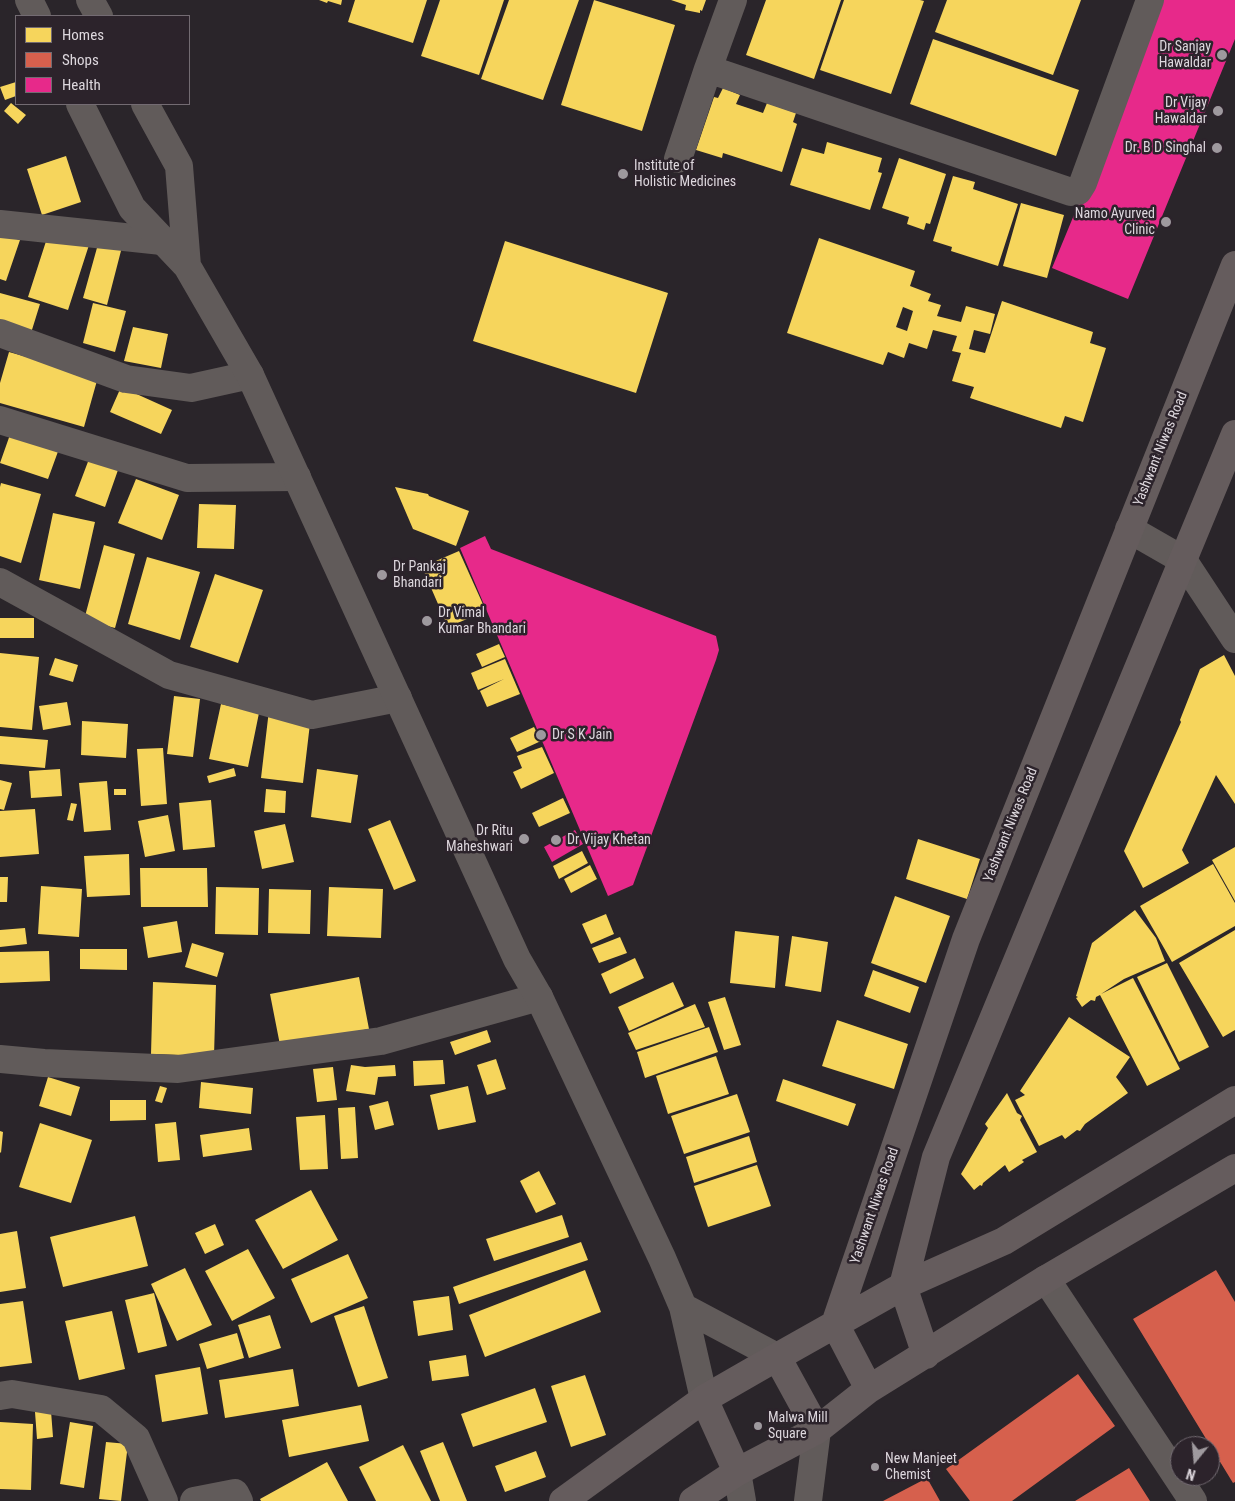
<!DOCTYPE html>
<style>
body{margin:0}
#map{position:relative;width:1235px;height:1501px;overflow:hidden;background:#2a252a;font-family:"Roboto Condensed",sans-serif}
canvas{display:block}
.legend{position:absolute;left:15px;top:15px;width:175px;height:90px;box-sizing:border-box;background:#2c232b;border:1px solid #736b72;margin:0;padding:6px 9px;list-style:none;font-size:15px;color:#ddd7dd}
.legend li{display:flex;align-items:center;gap:10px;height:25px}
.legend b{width:25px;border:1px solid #736b72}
.north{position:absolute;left:1170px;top:1436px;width:50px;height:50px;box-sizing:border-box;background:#2c232b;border:1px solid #736b72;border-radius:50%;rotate:197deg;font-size:14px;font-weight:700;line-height:20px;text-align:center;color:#ddd7dd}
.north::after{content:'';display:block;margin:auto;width:18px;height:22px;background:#9e999e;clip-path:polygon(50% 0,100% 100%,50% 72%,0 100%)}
</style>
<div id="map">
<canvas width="1235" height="1501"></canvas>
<ul class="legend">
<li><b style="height:14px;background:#f6d55c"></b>Homes</li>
<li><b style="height:14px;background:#d6604d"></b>Shops</li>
<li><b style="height:14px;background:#e7298a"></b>Health</li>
</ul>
<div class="north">N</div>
</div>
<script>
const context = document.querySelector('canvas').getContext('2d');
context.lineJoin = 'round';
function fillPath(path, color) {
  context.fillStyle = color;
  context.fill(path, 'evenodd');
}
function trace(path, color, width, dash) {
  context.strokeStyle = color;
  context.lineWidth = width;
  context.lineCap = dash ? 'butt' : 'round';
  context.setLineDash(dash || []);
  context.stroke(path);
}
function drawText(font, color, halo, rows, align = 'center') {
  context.font = font + ' "Roboto Condensed",sans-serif';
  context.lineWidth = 5;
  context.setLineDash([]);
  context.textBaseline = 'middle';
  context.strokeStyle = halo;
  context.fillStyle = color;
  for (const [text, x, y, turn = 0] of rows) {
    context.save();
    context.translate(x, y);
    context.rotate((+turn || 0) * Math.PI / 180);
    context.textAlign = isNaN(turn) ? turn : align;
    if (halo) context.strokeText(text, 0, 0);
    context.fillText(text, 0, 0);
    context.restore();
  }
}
fillPath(new Path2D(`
 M 319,0 L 342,0 L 341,5 L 328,1 L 327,3 Z
 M 355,0 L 427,0 L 413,43 L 348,22 Z
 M 440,0 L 504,0 L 479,75 L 421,56 Z
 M 509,0 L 579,0 L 543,100 L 481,79 Z
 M 594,0 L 675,25 L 642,131 L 561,105 Z
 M 671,0 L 706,0 L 702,11 L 700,10 L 700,13 L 685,10 L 686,5 Z
 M 766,0 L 841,0 L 814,79 L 746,55 Z
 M 844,0 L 920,0 L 924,1 L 891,94 L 820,70 Z
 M 947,0 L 1081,0 L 1053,75 L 935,32 Z
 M 933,39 L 1079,90 L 1056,156 L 910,104 Z
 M 16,82 L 16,96 L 5,100 L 0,87 Z
 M 723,88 L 740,95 L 736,104 L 763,113 L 767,103 L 796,113 L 793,122 L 797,124 L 782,172 L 723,153 L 722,158 L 696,150 L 714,97 L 718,98 Z
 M 11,103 L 26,115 L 18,124 L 4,111 Z
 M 827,142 L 882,158 L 878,172 L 882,173 L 870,210 L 790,185 L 802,148 L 824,154 Z
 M 66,156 L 81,202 L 42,215 L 27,169 Z
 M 899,158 L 946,174 L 930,224 L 926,223 L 924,230 L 907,224 L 909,217 L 882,208 Z
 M 953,176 L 975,182 L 973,189 L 1018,204 L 998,266 L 951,251 L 952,247 L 933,241 Z
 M 1021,203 L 1064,215 L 1047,278 L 1003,266 Z
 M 49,232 L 89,245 L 68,310 L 28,297 Z
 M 0,233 L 20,240 L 6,281 L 0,279 Z
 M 100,237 L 123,243 L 107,305 L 83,298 Z
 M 819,238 L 915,271 L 910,286 L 931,294 L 928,301 L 941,305 L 937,316 L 961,322 L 966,306 L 995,314 L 990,334 L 974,330 L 969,349 L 985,353 L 1002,301 L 1093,332 L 1090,343 L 1106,348 L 1083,422 L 1065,416 L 1061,428 L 970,398 L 974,387 L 952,381 L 961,353 L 952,351 L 957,336 L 933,330 L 927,349 L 909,343 L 904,358 L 888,352 L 883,365 L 787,333 ZM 903,307 L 913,311 L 907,331 L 896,327 Z
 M 505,241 L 668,293 L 636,393 L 473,341 Z
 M 0,293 L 40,304 L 31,333 L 0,324 Z
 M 93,303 L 126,311 L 115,352 L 83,343 Z
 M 133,327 L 168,334 L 161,368 L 124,361 Z
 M 9,352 L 98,377 L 84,427 L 0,403 L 0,383 Z
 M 121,387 L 172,410 L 161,434 L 110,412 Z
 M 12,429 L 60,446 L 48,479 L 0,463 Z
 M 89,459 L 118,470 L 105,507 L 75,496 Z
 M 136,479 L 179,495 L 162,540 L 118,523 Z
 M 1,483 L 41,494 L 21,563 L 0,556 L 0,487 Z
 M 395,487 L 428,494 L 429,496 L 469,511 L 456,546 L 413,529 Z
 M 199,504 L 236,505 L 234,549 L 197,548 Z
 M 53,513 L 95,522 L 80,589 L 39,580 Z
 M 104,545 L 135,554 L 115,628 L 84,620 Z
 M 459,551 L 486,611 L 448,627 L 422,567 Z
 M 147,557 L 200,572 L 180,640 L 128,624 Z
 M 215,574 L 263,590 L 238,663 L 190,647 Z
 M 0,618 L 34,618 L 34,638 L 0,638 Z
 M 499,644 L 505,657 L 482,667 L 476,654 Z
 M 0,653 L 39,657 L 32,730 L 0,727 Z
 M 1224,655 L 1235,676 L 1235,804 L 1216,775 L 1182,850 L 1189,863 L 1143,888 L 1124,851 L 1181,722 L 1180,720 L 1200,669 Z
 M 55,658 L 78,665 L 73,682 L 49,675 Z
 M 505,659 L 520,694 L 487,707 L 480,691 L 504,679 L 478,690 L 471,673 Z
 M 174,696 L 200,699 L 193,757 L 167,754 Z
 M 67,702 L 71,725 L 43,730 L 39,706 Z
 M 221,704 L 259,713 L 248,767 L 209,759 Z
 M 269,710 L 311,715 L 303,783 L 261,778 Z
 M 82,721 L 128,724 L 126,758 L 81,755 Z
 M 534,727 L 541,741 L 517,752 L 510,738 Z
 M 0,736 L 48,740 L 45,768 L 0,764 Z
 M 542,747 L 554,773 L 521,789 L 513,772 L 522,768 L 517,756 Z
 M 163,748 L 167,804 L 141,806 L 137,749 Z
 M 234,768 L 236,776 L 209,783 L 207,776 Z
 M 60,769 L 62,796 L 31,798 L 29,771 Z
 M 317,769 L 358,775 L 351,823 L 311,817 Z
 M 0,780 L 12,783 L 4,810 L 0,809 Z
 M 107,781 L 111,830 L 84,832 L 79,783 Z
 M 114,789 L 126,789 L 126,795 L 114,795 Z
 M 266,789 L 286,791 L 285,813 L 264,812 Z
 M 563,798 L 570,813 L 539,827 L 532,813 Z
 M 211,800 L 215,847 L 183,850 L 179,803 Z
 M 71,803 L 77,804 L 73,821 L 67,820 Z
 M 35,809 L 39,854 L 0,857 L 0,811 Z
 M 168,815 L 175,851 L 145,857 L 138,821 Z
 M 390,820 L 416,881 L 394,890 L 368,829 Z
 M 285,824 L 294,862 L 262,869 L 254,831 Z
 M 918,839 L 980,859 L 967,899 L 906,879 Z
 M 1235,847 L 1235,901 L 1212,860 Z
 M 582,851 L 588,863 L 559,879 L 553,866 Z
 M 129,854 L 130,895 L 87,897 L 84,856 Z
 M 1213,864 L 1235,903 L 1235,926 L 1172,962 L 1140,906 Z
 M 590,865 L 597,879 L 571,893 L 564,879 Z
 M 140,868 L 207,868 L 208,907 L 141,907 Z
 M 0,877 L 8,877 L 7,902 L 0,902 Z
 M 41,886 L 82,889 L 79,937 L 38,934 Z
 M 216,887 L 259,888 L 258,935 L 215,934 Z
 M 329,887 L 383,889 L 381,938 L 327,936 Z
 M 269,889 L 311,890 L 310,934 L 268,933 Z
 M 895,896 L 950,916 L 926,983 L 871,963 Z
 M 1135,910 L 1156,938 L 1165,961 L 1124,979 L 1101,994 L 1133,978 L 1180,1069 L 1147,1086 L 1100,995 L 1096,997 L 1095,1001 L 1091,1000 L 1082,1007 L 1076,998 L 1078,997 L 1076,996 L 1092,943 Z
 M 606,914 L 614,934 L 591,944 L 582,924 Z
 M 177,921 L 182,952 L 148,958 L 143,927 Z
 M 25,928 L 27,944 L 0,947 L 0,930 Z
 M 1235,930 L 1235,1030 L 1223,1037 L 1179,963 Z
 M 735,931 L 779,936 L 775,988 L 730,983 Z
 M 792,936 L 828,942 L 821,992 L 785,986 Z
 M 620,937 L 627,953 L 599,963 L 592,948 Z
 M 192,943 L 224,953 L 217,977 L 185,967 Z
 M 80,949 L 127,949 L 127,970 L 80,969 Z
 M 49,951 L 50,981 L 0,983 L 0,952 Z
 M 635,958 L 644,978 L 610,994 L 601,974 Z
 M 1167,963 L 1209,1047 L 1179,1062 L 1137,977 Z
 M 873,970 L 919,987 L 910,1013 L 864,996 Z
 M 359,977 L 369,1029 L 280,1045 L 270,994 Z
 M 153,982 L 216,985 L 214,1056 L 151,1054 Z
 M 673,982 L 684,1006 L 629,1031 L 618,1007 Z
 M 725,997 L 741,1045 L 724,1050 L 708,1002 Z
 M 695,1004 L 705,1027 L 636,1050 L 628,1033 Z
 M 1069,1017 L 1130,1057 L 1116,1077 L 1128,1093 L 1085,1124 L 1080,1131 L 1077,1130 L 1065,1139 L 1062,1135 L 1039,1146 L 1015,1100 L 1025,1095 L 1020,1091 Z
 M 837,1020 L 908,1044 L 894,1089 L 822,1066 Z
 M 709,1027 L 718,1052 L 645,1078 L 637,1052 Z
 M 487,1030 L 491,1042 L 455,1055 L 450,1042 Z
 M 716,1056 L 729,1094 L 668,1114 L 656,1076 Z
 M 496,1059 L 506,1089 L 487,1095 L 477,1065 Z
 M 443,1060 L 445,1084 L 414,1086 L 413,1061 Z
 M 351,1065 L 365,1067 L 395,1065 L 396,1076 L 378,1077 L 375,1095 L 346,1091 Z
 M 333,1067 L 337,1100 L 317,1102 L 313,1069 Z
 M 48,1077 L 80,1087 L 71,1116 L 39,1106 Z
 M 783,1079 L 856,1104 L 848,1126 L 776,1101 Z
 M 201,1082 L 253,1088 L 251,1114 L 199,1108 Z
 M 160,1086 L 167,1088 L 162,1103 L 155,1101 Z
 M 468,1086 L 476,1122 L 438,1130 L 430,1095 Z
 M 1007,1093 L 1017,1113 L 1022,1116 L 1020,1120 L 1037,1152 L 1022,1160 L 1024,1162 L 1009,1172 L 1005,1165 L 983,1183 L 982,1186 L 980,1185 L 974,1190 L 961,1174 L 988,1128 L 985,1124 Z
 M 737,1094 L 750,1132 L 684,1154 L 671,1116 Z
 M 110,1100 L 146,1100 L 146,1120 L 110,1121 Z
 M 388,1101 L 394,1125 L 375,1130 L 369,1106 Z
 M 355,1107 L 358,1158 L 341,1159 L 338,1108 Z
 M 325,1115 L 328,1169 L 300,1170 L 296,1117 Z
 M 176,1122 L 180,1160 L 158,1162 L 155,1124 Z
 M 40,1123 L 92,1140 L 71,1203 L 19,1187 Z
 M 249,1128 L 252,1150 L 203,1157 L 200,1135 Z
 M 0,1131 L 3,1132 L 1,1153 L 0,1152 Z
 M 749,1136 L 757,1162 L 694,1183 L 686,1157 Z
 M 757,1165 L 771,1206 L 708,1227 L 694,1186 Z
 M 539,1171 L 556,1204 L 536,1213 L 520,1181 Z
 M 311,1190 L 338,1240 L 283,1269 L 255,1220 Z
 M 562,1215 L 569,1237 L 494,1261 L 486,1239 Z
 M 135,1216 L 148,1266 L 63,1287 L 50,1237 Z
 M 215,1224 L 224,1245 L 205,1254 L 195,1233 Z
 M 17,1231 L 26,1288 L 0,1292 L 0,1234 Z
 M 581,1242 L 588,1260 L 459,1304 L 453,1287 Z
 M 248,1249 L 275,1298 L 232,1321 L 205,1271 Z
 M 348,1254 L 368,1298 L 311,1323 L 291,1279 Z
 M 185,1268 L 212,1325 L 177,1341 L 151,1284 Z
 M 585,1270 L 601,1312 L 485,1357 L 469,1315 Z
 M 154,1293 L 167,1346 L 138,1353 L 125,1300 Z
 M 449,1296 L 453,1330 L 418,1336 L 413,1301 Z
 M 23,1301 L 32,1363 L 0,1367 L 0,1304 Z
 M 364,1306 L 388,1378 L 358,1387 L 334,1316 Z
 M 112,1311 L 125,1369 L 79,1380 L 65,1321 Z
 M 270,1315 L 281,1348 L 249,1358 L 238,1325 Z
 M 237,1333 L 244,1358 L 207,1369 L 199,1344 Z
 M 466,1355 L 469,1376 L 432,1381 L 429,1361 Z
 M 200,1367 L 208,1414 L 162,1422 L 155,1375 Z
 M 293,1369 L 299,1406 L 225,1418 L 219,1380 Z
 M 585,1375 L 606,1435 L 571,1447 L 551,1386 Z
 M 535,1388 L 547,1422 L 473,1447 L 461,1414 Z
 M 361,1405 L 369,1441 L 289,1457 L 282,1420 Z
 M 51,1411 L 53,1437 L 37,1439 L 35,1412 Z
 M 0,1422 L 33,1424 L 31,1490 L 0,1489 Z
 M 70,1422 L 93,1426 L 84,1488 L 60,1484 Z
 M 106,1442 L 128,1444 L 121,1501 L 99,1499 Z
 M 443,1442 L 467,1501 L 440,1501 L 420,1451 Z
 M 403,1445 L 431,1501 L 376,1501 L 359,1467 Z
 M 536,1451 L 546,1477 L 505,1492 L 495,1466 Z
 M 327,1462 L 348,1501 L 261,1501 L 260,1499 Z`), '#f6d55c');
fillPath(new Path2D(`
 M 1216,1270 L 1235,1302 L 1235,1482 L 1233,1483 L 1133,1319 Z
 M 1078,1374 L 1115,1426 L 1012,1501 L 970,1501 L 946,1469 Z
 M 1129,1468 L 1150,1501 L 1075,1501 Z
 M 927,1478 L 940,1501 L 883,1501 Z`), '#d6604d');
fillPath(new Path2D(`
 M 1163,0 L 1235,0 L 1235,39 L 1128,299 L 1052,268 Z
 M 485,536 L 491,549 L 716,636 L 719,650 L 716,660 L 633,885 L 608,896 L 460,548 Z
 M 575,830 L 583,844 L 552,862 L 544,847 Z`), '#e7298a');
trace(new Path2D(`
 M 733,0 L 708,69 L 1071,192 L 1078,191 L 1083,183 L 1150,0
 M 678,159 L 708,69
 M 0,224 L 162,241
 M 0,333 L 126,379 L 191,388 L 250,375
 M 0,420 L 187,478 L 297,477
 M 1129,529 L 1183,560 L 1235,639
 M 0,582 L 169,675 L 312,715 L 398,698
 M 0,1059 L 44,1063 L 178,1069 L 381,1041 L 539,997
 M 1046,1279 L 1193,1501
 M 0,1396 L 12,1394 L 101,1409 L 136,1438 L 164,1501
 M 194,1501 L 235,1493 L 239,1501`), '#615b5a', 28);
trace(new Path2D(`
 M 29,0 L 37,16
 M 90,0 L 99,16
 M 80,104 L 132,208 L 187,266 L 250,375 L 517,959 L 539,997 L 662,1258 L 683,1307 L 704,1399
 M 145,104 L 179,166 L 187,266
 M 683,1307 L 777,1357
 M 737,1472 L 742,1501
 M 808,1501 L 817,1430`), '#615b5a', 28);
trace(new Path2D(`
 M 926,1355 L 903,1286 L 936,1157 L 1235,434
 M 777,1357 L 903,1286 L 1004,1241 L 1235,1100
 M 869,1389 L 835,1324 L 966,939 L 1235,265
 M 817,1430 L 777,1357 L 704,1399 L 737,1472 L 817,1430 L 869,1389 L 1046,1279 L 1235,1168
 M 563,1501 L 704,1399
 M 693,1501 L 737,1472`), '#655c5d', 28);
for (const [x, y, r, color] of [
 [1222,55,6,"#9e999e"],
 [1218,111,6,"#9e999e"],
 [1217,148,6,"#9e999e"],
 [623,174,6,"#9e999e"],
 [1166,222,6,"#9e999e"],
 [382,575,6,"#9e999e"],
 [427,621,6,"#9e999e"],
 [541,735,6,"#9e999e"],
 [524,839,6,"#9e999e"],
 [556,840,6,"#9e999e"],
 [758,1426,5,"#9e999e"],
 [875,1467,5,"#9e999e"]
]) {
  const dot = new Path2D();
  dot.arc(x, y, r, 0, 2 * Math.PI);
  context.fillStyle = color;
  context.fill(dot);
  trace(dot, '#2c232b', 2);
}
drawText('14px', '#ddd7dd', '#2c232b', [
 ["Dr Sanjay",1211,47,"right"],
 ["Hawaldar",1211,63,"right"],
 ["Dr Vijay",1207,103,"right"],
 ["Hawaldar",1207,119,"right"],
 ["Dr. B D Singhal",1206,148,"right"],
 ["Institute of",634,166],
 ["Holistic Medicines",634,182],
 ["Namo Ayurved",1155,214,"right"],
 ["Clinic",1155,230,"right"],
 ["Dr Pankaj",393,567],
 ["Bhandari",393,583],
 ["Dr Vimal",438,613],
 ["Kumar Bhandari",438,629],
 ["Dr S K Jain",552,735],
 ["Dr Ritu",513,831,"right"],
 ["Maheshwari",513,847,"right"],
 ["Dr Vijay Khetan",567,840],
 ["Malwa Mill",768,1418],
 ["Square",768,1434],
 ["New Manjeet",885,1459],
 ["Chemist",885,1475]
], 'left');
drawText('14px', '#ddd7dd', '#2c232b', [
 ["Yashwant Niwas Road",1161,449,-68],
 ["Yashwant Niwas Road",1011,825,-68],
 ["Yashwant Niwas Road",875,1206,-71]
]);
</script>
